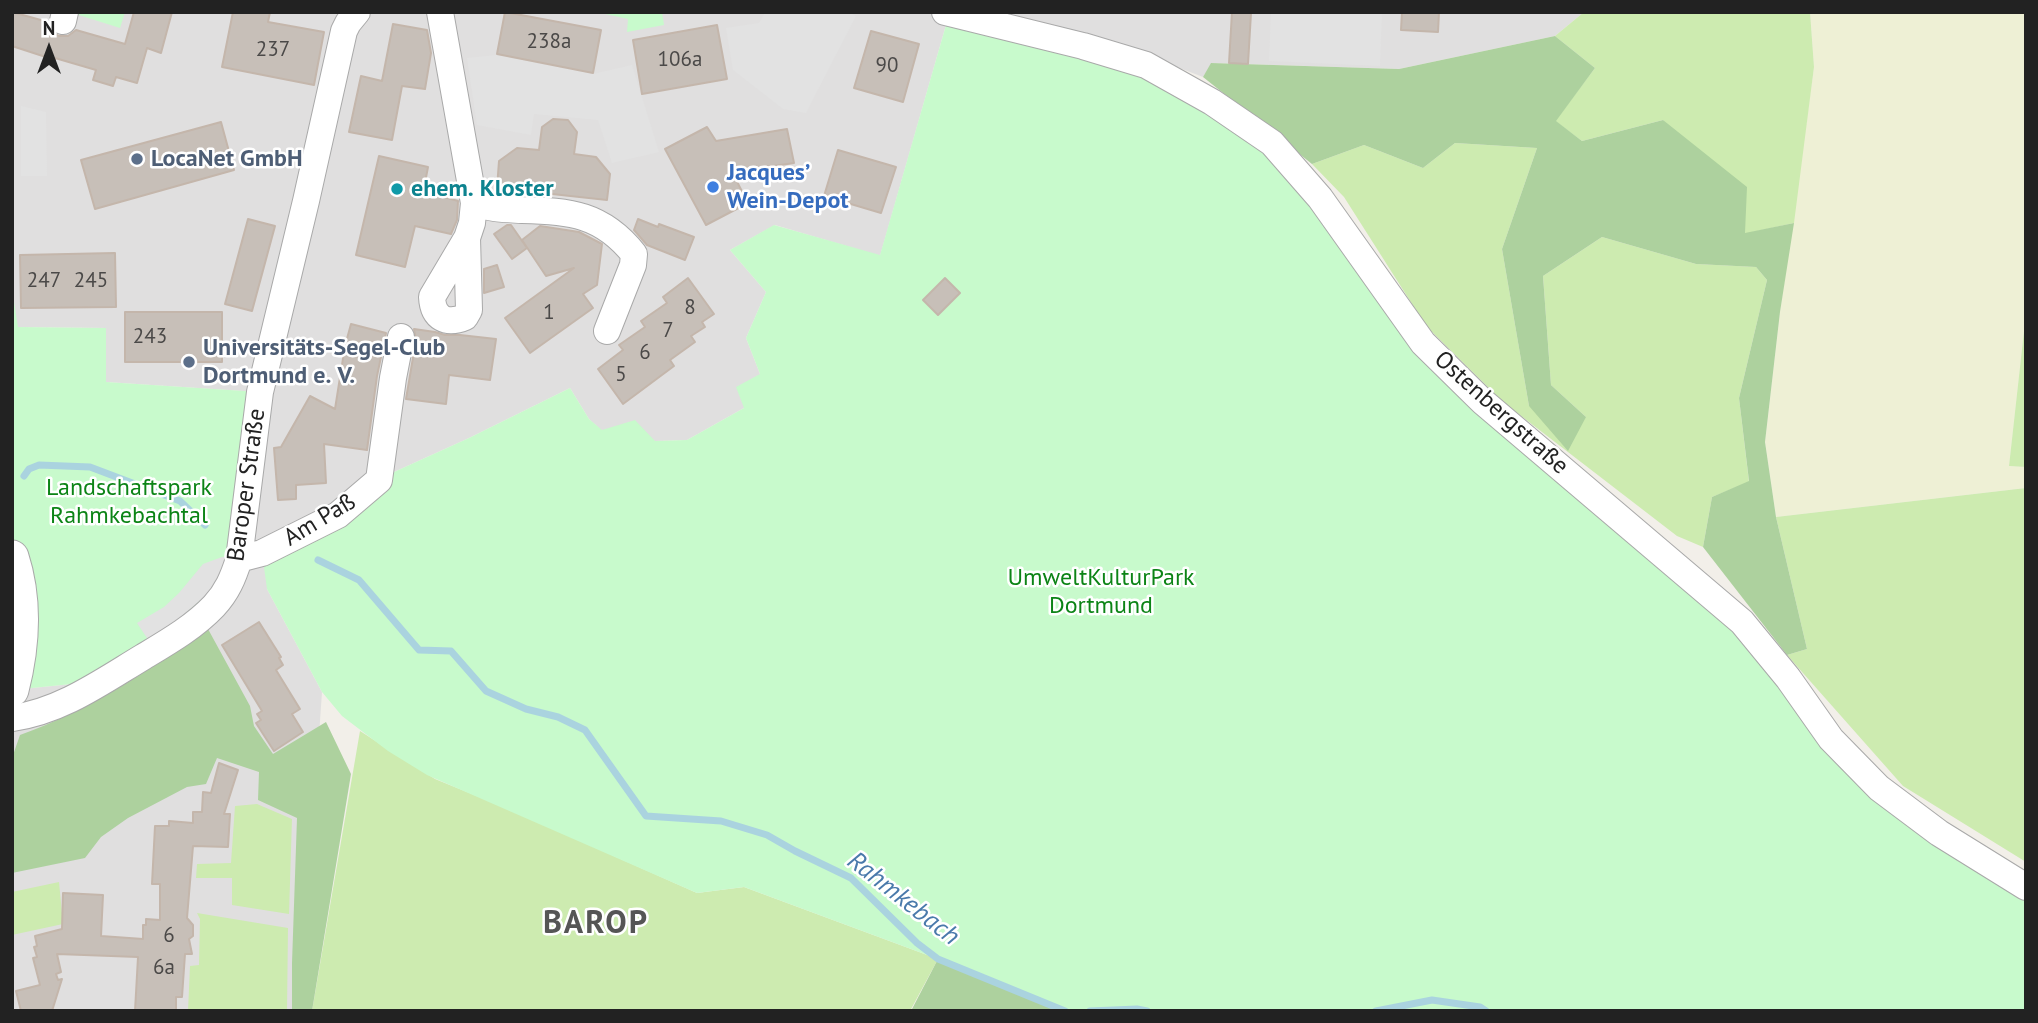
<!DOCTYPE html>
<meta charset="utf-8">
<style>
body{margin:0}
#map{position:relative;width:2038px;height:1023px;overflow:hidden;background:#f2efe9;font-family:"PT Sans",sans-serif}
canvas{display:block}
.frame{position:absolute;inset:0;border:14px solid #222;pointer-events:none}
.north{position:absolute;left:14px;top:14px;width:70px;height:70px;-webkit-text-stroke:5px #fff;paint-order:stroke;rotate:0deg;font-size:19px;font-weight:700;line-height:28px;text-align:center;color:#222}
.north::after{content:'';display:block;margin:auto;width:24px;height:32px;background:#222;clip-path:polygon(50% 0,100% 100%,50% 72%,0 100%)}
</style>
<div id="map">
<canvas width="2038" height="1023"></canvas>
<div class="frame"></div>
<div class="north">N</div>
</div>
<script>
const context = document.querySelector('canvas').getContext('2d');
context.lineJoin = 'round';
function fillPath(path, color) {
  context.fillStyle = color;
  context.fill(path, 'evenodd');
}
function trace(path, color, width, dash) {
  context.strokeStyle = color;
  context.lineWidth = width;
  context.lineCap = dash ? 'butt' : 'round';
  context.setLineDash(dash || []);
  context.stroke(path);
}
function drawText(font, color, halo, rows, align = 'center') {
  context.font = font + ' "PT Sans",sans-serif';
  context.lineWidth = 5;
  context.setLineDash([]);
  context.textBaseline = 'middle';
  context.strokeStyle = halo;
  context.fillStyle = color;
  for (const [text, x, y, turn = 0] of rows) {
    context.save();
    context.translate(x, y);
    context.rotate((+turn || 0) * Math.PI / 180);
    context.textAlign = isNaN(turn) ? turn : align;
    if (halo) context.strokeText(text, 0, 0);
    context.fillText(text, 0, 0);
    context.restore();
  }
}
fillPath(new Path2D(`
 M 12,12 L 974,12 L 946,25 L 880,256 L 775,225 L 730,250 L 766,292 L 746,338 L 760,374 L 744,408 L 687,440 L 655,441 L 602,431 L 589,419 L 570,388 L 469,438 L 394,472 L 267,589 L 322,692 L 300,1011 L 12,1011 L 12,690 L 82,683 L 259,392 L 106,382 L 106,328 L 17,327 L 12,289 Z
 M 975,12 L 1584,12 L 1555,36 L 1399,69 L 1212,63 L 1203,77 L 1148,56 Z`), '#e0dfdf');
fillPath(new Path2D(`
 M 1810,12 L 2026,12 L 2026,313 L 2009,466 L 2026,467 L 2026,488 L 1776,517 L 1765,442 L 1780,312 L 1814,67 Z`), '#eef0d5');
fillPath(new Path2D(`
 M 1584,12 L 1810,12 L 1814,67 L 1794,223 L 1744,234 L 1663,120 L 1582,141 L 1555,121 L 1595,68 L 1555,36 Z
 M 1455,143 L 1537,148 L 1502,249 L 1529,406 L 1586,417 L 1551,385 L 1543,276 L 1602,237 L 1696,264 L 1756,267 L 1767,280 L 1739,398 L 1749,482 L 1712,497 L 1703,547 L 1677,536 L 1503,402 L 1426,326 L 1344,197 L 1312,164 L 1364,145 L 1423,168 Z
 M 2026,313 L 2026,467 L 2009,466 Z
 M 2026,488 L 2026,862 L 1903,786 L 1787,655 L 1807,649 L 1776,517 Z
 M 360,731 L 435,779 L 504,807 L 697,893 L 744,887 L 938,959 L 910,1011 L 312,1011 Z
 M 257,804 L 292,819 L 289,914 L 232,905 L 232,878 L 196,878 L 197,864 L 231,863 L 235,806 Z
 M 59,882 L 63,924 L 12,935 L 12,892 Z
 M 197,913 L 288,928 L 287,1011 L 188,1011 L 190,966 L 199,965 L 200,919 Z`), '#cdebb0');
fillPath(new Path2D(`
 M 1555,36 L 1595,68 L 1556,121 L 1582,141 L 1663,120 L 1747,187 L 1745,233 L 1794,223 L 1780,312 L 1765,442 L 1776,517 L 1807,649 L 1787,655 L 1703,547 L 1712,497 L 1749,481 L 1739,398 L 1767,280 L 1756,267 L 1696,264 L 1602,237 L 1543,276 L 1551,385 L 1586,417 L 1568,451 L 1529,406 L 1502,249 L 1537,148 L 1455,143 L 1423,168 L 1364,145 L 1312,164 L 1203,77 L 1211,63 L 1399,69 Z
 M 208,629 L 250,706 L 254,726 L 273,754 L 326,722 L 351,774 L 312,1011 L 292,1011 L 292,963 L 297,818 L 258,800 L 259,772 L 217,758 L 206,784 L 187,787 L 128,818 L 101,837 L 85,858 L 12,873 L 12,758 L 20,735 C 88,711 149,670 208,629 Z
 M 938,959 L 1065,1011 L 911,1011 Z`), '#add19e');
fillPath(new Path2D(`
 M 69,12 L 125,12 L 120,28 Z
 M 596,12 L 662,12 L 664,25 L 627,32 L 628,19 Z
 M 946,25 L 1147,76 L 1263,148 L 1313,200 L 1378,294 L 1737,627 L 1953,852 L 2026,901 L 2026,1011 L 1141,1011 L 1137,1009 L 1065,1011 L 938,959 L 744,887 L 697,893 L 427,775 L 388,751 L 342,716 L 322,692 L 267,589 L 262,553 L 346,510 L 394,472 L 469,438 L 570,388 L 589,419 L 602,430 L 635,420 L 655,441 L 687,440 L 744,408 L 736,387 L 760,374 L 746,338 L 766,292 L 730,250 L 774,225 L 880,255 Z
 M 12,289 L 18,327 L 106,328 L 106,382 L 260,392 L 232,583 L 155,643 L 82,683 L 12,690 Z`), '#c8facc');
fillPath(new Path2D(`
 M 765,12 L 848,12 L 856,16 L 806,113 L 783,109 L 733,70 L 726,28 L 759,23 Z
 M 1271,12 L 1382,12 L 1380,66 L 1269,61 Z
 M 497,55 L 593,74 L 632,65 L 659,152 L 612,163 L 598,120 L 534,114 L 531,135 L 477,125 L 467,58 Z
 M 21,106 L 46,112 L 47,176 L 21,176 Z
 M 222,557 L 230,557 L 212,590 L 179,619 L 149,641 L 137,623 L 164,607 L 179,593 L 203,564 Z`), '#e2e2e2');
trace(new Path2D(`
 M 24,476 L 29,469 L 39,465 L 90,467 L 180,501 L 205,525
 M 318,560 L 359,580 L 419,650 L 451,651 L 486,691 L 526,709 L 558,717 L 585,730 L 646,816 L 721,821 L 767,835 L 795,851 L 851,878 L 917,943 L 938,959 L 1065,1011
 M 1090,1011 L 1137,1009 L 1147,1011
 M 1376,1011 L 1432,1000 L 1480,1007 L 1486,1011`), '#aad3df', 7);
const building = new Path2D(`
 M 12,12 L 48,22 L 52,32 L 59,36 L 68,36 L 76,30 L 125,44 L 134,12 L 172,12 L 161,53 L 147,48 L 137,83 L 116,77 L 113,86 L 93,80 L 96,70 L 55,58 L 55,60 L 12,46 Z
 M 233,12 L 270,12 L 268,22 L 324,32 L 314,85 L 222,67 Z
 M 505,12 L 601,30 L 593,73 L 497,54 Z
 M 1232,12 L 1251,13 L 1248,64 L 1229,63 Z
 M 1402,12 L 1439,12 L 1438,32 L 1401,30 Z
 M 393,24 L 427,30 L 431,53 L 425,89 L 402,86 L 392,140 L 349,132 L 361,76 L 382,81 Z
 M 717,25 L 727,79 L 642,94 L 633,40 Z
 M 871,31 L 919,44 L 903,102 L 854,88 Z
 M 553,119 L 568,120 L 577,132 L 574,154 L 596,157 L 610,174 L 607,200 L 497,188 L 499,161 L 517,148 L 539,150 L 542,127 Z
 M 221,122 L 234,170 L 95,209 L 81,160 Z
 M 707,127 L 716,141 L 787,129 L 794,163 L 732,172 L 748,203 L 706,225 L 665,149 Z
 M 838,150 L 896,167 L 881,213 L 824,196 Z
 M 379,156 L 428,167 L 424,188 L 428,188 L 427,192 L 458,201 L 457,220 L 451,234 L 415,226 L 405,267 L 356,255 Z
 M 248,219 L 275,226 L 252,311 L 225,304 Z
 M 638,219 L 658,227 L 659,224 L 694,237 L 685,260 L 647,245 L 634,230 Z
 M 507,225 L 511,225 L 527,248 L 512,259 L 494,234 Z
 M 540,226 L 579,232 L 602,244 L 597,285 L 583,294 L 593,308 L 530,353 L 505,318 L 574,268 L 546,276 L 522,240 Z
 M 115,253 L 116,307 L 21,308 L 20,255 Z
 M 497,265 L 504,287 L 484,293 L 484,269 Z
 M 688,278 L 714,314 L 702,322 L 705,327 L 691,336 L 695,342 L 670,360 L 674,366 L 623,404 L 598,369 L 623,350 L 619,345 L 645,327 L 641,321 L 667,303 L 663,297 Z
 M 945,278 L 960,293 L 938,315 L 923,300 Z
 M 125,312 L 222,312 L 222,362 L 125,362 Z
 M 351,324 L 386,333 L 377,376 L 367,450 L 324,444 L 326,483 L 296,485 L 296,499 L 278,500 L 274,448 L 281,447 L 310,396 L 335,409 L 345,346 Z
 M 414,329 L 435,332 L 445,335 L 460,335 L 496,339 L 490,380 L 449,375 L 446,404 L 406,399 L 416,340 Z
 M 259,622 L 281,657 L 279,658 L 283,665 L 276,670 L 300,709 L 292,714 L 303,732 L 274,751 L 256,723 L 261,720 L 257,714 L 262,711 L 222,645 Z
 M 219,763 L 238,770 L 224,814 L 230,814 L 228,847 L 193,846 L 187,918 L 193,925 L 193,936 L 189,939 L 192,954 L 185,954 L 182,997 L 176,997 L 176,1011 L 135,1011 L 138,957 L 57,954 L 61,972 L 56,974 L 58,980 L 62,979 L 52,1011 L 21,1011 L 16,991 L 40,985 L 33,958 L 37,957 L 34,947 L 37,946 L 35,936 L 62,929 L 63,893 L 103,895 L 101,936 L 143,939 L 143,925 L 146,925 L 146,919 L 160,920 L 160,884 L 152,884 L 155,826 L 169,826 L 169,821 L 193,823 L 193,812 L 202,812 L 203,792 L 211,793 Z`);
fillPath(building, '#c7bfb8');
trace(building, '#c4b6ab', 2);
const minor = new Path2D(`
 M 440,12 L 474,203 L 472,223 L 467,238 L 432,297 C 433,318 446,325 465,317 L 469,310 L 467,238
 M 945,12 L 1083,46 L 1146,65 L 1212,102 L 1272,143 L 1320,198 L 1423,343 L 1482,401 L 1742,622 L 1788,678 L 1831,739 L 1879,788 L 1939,833 L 2026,887
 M 63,21 L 65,12
 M 474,203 C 490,209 505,209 522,210 C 570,211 602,214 634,254 L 633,265 L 607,331
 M 239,559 L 262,553 L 338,515 L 379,480 L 393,378 L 401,337
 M 12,718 C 60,712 103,681 143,657 C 168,642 194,627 214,606 C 227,592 233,578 239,559 L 260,392 L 306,201 L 344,31 L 348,23 L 357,12`);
const tertiary = new Path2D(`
 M 12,557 C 26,600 23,647 12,690`);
trace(minor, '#a9a9a9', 28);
trace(tertiary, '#a9a9a9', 35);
trace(minor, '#fff', 26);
trace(tertiary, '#fff', 33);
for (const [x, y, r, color] of [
 [137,159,7,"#5c6f8a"],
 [713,187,7,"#3f7fe0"],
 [397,189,7,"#0f9aa8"],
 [189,362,7,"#5c6f8a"]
]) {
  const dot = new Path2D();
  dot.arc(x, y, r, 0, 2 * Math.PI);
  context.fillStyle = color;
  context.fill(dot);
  trace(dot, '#fff', 2.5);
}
drawText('21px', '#4b4948', null, [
 ["238a",549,42],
 ["237",273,50],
 ["106a",680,60],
 ["90",887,66],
 ["247",44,281],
 ["245",91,281],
 ["8",690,308],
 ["1",549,313],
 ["7",668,331],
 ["243",150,337],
 ["6",645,353],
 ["5",621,375],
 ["6",169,936],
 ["6a",164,968]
]);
drawText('bold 24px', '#4e5e75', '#fff', [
 ["LocaNet GmbH",151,159],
 ["Universitäts-Segel-Club",203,348],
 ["Dortmund e. V.",203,376]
], 'left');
drawText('bold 24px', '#366cbe', '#fff', [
 ["Jacques’",727,173],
 ["Wein-Depot",727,201]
], 'left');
drawText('bold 24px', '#0d838f', '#fff', [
 ["ehem. Kloster",411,189]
], 'left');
drawText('24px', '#222', '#fff', [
 ["Ostenbergstraße",1501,413,42],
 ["Baroper Straße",247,485,-82],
 ["Am Paß",320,520,-31]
]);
drawText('24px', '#0c8416', '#fff', [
 ["Landschaftspark",129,488],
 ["Rahmkebachtal",129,516],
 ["UmweltKulturPark",1101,578],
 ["Dortmund",1101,606]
]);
drawText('italic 26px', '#4a7aab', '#fff', [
 ["Rahmkebach",903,899,38]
]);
context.letterSpacing = '2px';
drawText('bold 32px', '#555', '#fff', [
 ["BAROP",596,924]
]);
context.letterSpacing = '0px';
</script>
